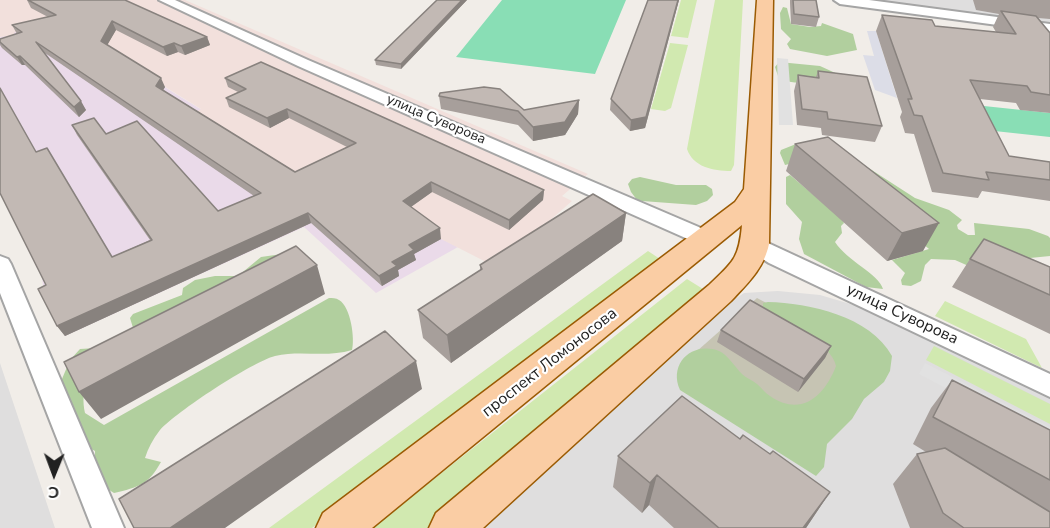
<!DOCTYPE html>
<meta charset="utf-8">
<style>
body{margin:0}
#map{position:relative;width:1050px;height:528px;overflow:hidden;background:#f1ede8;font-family:"Nunito Sans",sans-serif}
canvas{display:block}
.north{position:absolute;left:24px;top:444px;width:60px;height:60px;-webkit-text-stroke:4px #fff;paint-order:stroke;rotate:181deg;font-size:16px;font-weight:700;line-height:24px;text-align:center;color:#212121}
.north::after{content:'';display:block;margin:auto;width:21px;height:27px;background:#212121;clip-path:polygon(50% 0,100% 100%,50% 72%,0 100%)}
</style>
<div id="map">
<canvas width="1050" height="528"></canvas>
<div class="north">С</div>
</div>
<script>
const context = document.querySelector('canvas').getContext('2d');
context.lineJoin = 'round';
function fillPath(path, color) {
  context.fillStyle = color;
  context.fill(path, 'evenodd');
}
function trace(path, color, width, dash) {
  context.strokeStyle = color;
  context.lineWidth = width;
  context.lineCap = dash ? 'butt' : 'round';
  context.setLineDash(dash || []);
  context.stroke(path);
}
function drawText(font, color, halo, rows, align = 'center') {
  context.font = font + ' "Nunito Sans",sans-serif';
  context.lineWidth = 4.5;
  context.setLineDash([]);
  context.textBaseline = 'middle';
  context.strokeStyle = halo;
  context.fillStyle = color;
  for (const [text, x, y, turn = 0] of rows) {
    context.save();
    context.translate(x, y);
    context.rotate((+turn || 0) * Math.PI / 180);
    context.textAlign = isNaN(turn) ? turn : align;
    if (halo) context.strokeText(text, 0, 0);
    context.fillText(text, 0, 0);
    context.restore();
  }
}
fillPath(new Path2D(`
 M 866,0 L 1050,0 L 1050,24 Z
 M 778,291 L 820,295 L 864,308 L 1050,398 L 1050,528 L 485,528 L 726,305 L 744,293 Z
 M 0,363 L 55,528 L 0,528 Z`), '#dfdede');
fillPath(new Path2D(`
 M 17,31 L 145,75 L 202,110 L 191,114 L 458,247 L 376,293 L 304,227 L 65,336 L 45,299 L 41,271 L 0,189 L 0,37 Z`), '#eadae9');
fillPath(new Path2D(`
 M 0,0 L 185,0 L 588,174 L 562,196 L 572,201 L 514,252 L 494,266 L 441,239 L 306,177 L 280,172 L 190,115 L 201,109 L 146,75 L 17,31 L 14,33 L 15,35 L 0,37 Z`), '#f2e0dc');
fillPath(new Path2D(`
 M 757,298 L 872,359 L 811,438 L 688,359 Z`), '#c6c4b3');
fillPath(new Path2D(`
 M 681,0 L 697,0 L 688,38 L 671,36 Z
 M 715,0 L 743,0 L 734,165 L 731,171 C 713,171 693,167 687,149 Z
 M 670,43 L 688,45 L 671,108 L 665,111 L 651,109 Z
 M 648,251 L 660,259 L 312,528 L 269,528 Z
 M 687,279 L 711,294 L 431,528 L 372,528 Z
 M 945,301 L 1026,339 L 1042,368 L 935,316 Z
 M 934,346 L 1050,404 L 1050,424 L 926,360 Z`), '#d1e9b0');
fillPath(new Path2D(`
 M 783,7 L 787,8 L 791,24 L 810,27 L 821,26 L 822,23 L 853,34 L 857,50 L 827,56 L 790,49 L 787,44 L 791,39 L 781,29 L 780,13 Z
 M 779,62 L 820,66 L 842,76 C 821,80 800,87 779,79 L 775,67 Z
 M 796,144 L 847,154 L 915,198 L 949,210 L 962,220 L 957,225 L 958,229 L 968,235 L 975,235 L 974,223 L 1029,229 L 1048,236 L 1050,238 L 1050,256 L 1030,258 L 1050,302 L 955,260 L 931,259 L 925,265 L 921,281 L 911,286 L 902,285 L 901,280 L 905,273 L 892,260 L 929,249 L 820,157 L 785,165 L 780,153 L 781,150 Z
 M 790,175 L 842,219 L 844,223 L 841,226 L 842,233 L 835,242 C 847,261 879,274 883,289 L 866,287 L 804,254 L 799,239 L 802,222 L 786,204 L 786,177 Z
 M 640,177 L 676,185 L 706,185 L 712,189 L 713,195 L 707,201 L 696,205 L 642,201 L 637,200 L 631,192 L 628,184 L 632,179 Z
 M 289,253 L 300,255 L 306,261 C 298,278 273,270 261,281 L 267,290 L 258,299 L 213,315 L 200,324 L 159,342 L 143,339 L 143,336 L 134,331 L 130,318 L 133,314 L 182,295 L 183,288 L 195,280 L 215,276 L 238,276 L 261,257 Z
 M 329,298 C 332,298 336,298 339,300 C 351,307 355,339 352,350 C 326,358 301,350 275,356 C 252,362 176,412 160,430 C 153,439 148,448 145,458 L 161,462 C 148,485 139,487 114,493 L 103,486 L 95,464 L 95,451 L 84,445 L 59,386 L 70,360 L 80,349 L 96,348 C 89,370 80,390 85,413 L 104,425 Z
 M 768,302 C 809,303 870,316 892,356 L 890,371 L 884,382 L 864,399 L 852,419 L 827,444 L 824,467 L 816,476 L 680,390 C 668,363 693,341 719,351 C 728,355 735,367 742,374 C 746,378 752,380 757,384 C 762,388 765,393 770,396 C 802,418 825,395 836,366 C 832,343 783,322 763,310 L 763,303 Z`), '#b1cf9e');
fillPath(new Path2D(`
 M 502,0 L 626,0 L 595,74 L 456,57 Z
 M 965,104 L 1050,113 L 1050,137 L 976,129 Z`), '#89deb5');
fillPath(new Path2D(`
 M 777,58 L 788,59 L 793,125 L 779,125 Z
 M 925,363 L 1050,427 L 1050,443 L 919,374 Z`), '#e1e1e1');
fillPath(new Path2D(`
 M 867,31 L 876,31 L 897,98 L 875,90 L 863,55 L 874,56 Z`), '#dcdde7');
const minor = new Path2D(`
 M 159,0 L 175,0 L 308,60 L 715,234 L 718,239 L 715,244 L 707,246 L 699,244 L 298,66 Z
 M 834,0 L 869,0 L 1050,24 L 1050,32 L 840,4 Z
 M 755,237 L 1050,374 L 1050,397 L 769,263 L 747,249 L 744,244 L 747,239 Z
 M 0,256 L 8,259 L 11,264 L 124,528 L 92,528 L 0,293 Z`);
const major = new Path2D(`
 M 757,0 L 773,0 L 769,244 C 764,268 748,283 731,301 L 483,528 L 429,528 L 436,513 L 709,285 C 733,262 739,259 742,225 L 372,528 L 316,528 L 323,513 L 735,202 L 744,189 Z`);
trace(minor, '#a5a5a5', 4);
trace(major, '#9b5b03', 3);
fillPath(minor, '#fff');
fillPath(major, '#facda4');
fillPath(new Path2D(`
 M 27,0 L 207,37 L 210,45 L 185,55 L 178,52 L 167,56 L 116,30 L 107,45 L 165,87 L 163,90 L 295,172 L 347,147 L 289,118 L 270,128 L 229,107 L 226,98 L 238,92 L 228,87 L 225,78 L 544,190 L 543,200 L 509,230 L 432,192 L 411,207 L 441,239 L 414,254 L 416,260 L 398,270 L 399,276 L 382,286 L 311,223 L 65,336 L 57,326 L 46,285 L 37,152 L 112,257 L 150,240 L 77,135 L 72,125 L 106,134 L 218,211 L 254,196 L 45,53 L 86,110 L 79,117 L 25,65 L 22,65 L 2,48 L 0,45 L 0,39 L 17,34 L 12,25 L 48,17 L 31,8 Z
 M 437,0 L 467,0 L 401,69 L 376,65 L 375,60 Z
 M 648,0 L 679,0 L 645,128 L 630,131 L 610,110 L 611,99 Z
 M 790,0 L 816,0 L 819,17 L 816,27 L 791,24 L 790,3 Z
 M 973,0 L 1050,0 L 1050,19 L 1038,18 L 1050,33 L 1050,113 L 1020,110 L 1016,103 L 980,99 L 1009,156 L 1050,162 L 1050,201 L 982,191 L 978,198 L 932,192 L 914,134 L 905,133 L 900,117 L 902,112 L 876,31 L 882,15 L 935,26 L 996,32 L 993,27 L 999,14 L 976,10 Z
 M 818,71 L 882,126 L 875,142 L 822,135 L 821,128 L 797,125 L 794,91 L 798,75 L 816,77 Z
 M 439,96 L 524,110 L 579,100 L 578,114 L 565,135 L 533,141 L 518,125 L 441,109 Z
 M 795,144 L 923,251 L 887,261 L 786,171 Z
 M 626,213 L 622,241 L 451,363 L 423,338 L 418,310 L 480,271 L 480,265 Z
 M 970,259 L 1050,267 L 1050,334 L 952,287 Z
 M 721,330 L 831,346 L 825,358 L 798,392 L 717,342 Z
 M 952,380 L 1050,430 L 1050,528 L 910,528 L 893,484 L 917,454 L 926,452 L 913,444 L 931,408 Z
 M 740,439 L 770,454 L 830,492 L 806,528 L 674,528 L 649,505 L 642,513 L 613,487 L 618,456 Z`), '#a79f9b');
fillPath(new Path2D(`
 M 462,0 L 467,0 L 401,69 L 401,64 Z
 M 678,0 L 679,0 L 645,128 L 630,131 L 631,120 Z
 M 112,21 L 116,30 L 105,49 L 101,41 Z
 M 207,37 L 210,45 L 185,55 L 181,46 Z
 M 174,43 L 178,52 L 167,56 L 163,47 Z
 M 20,56 L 25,65 L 22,65 L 17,57 Z
 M 161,78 L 165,87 L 160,95 L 156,86 Z
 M 579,100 L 578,114 L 565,135 L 533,141 L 533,127 Z
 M 81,101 L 86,110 L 79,117 L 74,107 Z
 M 287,109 L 289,118 L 270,128 L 267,118 Z
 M 431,182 L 432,192 L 405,211 L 403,201 Z
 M 544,190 L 543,200 L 509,230 L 509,220 Z
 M 308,213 L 311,223 L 65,336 L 57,326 Z
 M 626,213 L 622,241 L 451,363 L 447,335 Z
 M 939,223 L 923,251 L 887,261 L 902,233 Z
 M 440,228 L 441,239 L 414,254 L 416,260 L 398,270 L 399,276 L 382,286 L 379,276 L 409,245 Z
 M 317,265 L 325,294 L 101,419 L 79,392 Z
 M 831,346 L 825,358 L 798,392 L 804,379 Z
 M 416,361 L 422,389 L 225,528 L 170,528 Z
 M 657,475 L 649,505 L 642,513 L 650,483 Z
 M 830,492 L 806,528 L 803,528 Z`), '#88827e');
const building = new Path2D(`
 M 28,0 L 125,0 L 207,37 L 181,46 L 174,43 L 163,47 L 112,21 L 101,41 L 161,78 L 156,86 L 295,172 L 356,143 L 287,109 L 267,118 L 226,98 L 246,89 L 225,78 L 261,62 L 544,190 L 509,220 L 431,182 L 403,201 L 440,228 L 409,245 L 414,250 L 392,262 L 397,266 L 379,276 L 308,213 L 57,326 L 38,289 L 46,285 L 0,193 L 0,88 L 36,152 L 47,148 L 112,257 L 152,240 L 72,125 L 94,118 L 106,134 L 137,121 L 218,211 L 261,193 L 36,42 L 81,101 L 74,107 L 20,56 L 17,57 L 0,42 L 0,39 L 22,32 L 12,25 L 56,15 Z
 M 437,0 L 462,0 L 401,64 L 375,60 Z
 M 648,0 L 678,0 L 646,117 L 631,120 L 611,99 Z
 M 793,0 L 816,0 L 819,17 L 794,14 Z
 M 1001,11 L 1036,16 L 1050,33 L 1050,95 L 1031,92 L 1027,86 L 970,80 L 1009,156 L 1050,162 L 1050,180 L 986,172 L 989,180 L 943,173 L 922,116 L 914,115 L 908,99 L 912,99 L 882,15 L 932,20 L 935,26 L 1016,34 Z
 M 818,71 L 867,77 L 882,126 L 828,119 L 827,112 L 802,109 L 798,75 L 819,78 Z
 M 484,87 L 500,89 L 524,110 L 579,100 L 565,122 L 533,127 L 518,111 L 439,96 L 440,93 Z
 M 828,137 L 939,223 L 902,233 L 795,144 Z
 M 593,194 L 626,213 L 447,335 L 418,310 L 482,269 L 480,265 Z
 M 984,239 L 1050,267 L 1050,295 L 970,259 Z
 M 296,246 L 317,265 L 79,392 L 64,362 Z
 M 750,300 L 831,346 L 804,379 L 721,330 Z
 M 385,331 L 416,361 L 170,528 L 134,528 L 119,499 Z
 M 952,380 L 1050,430 L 1050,480 L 933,417 Z
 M 682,396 L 740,439 L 743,435 L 770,454 L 773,451 L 830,492 L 803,528 L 719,528 L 657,475 L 650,483 L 618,456 Z
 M 945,448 L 1050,512 L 1050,528 L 964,528 L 943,513 L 917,454 Z`);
fillPath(building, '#c2b9b4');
trace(building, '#88827e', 1.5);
drawText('14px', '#212121', '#fff', [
 ["улица Суворова",436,120,23]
]);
drawText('16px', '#212121', '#fff', [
 ["улица Суворова",902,315,25],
 ["проспект Ломоносова",550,363,-38]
]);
</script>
